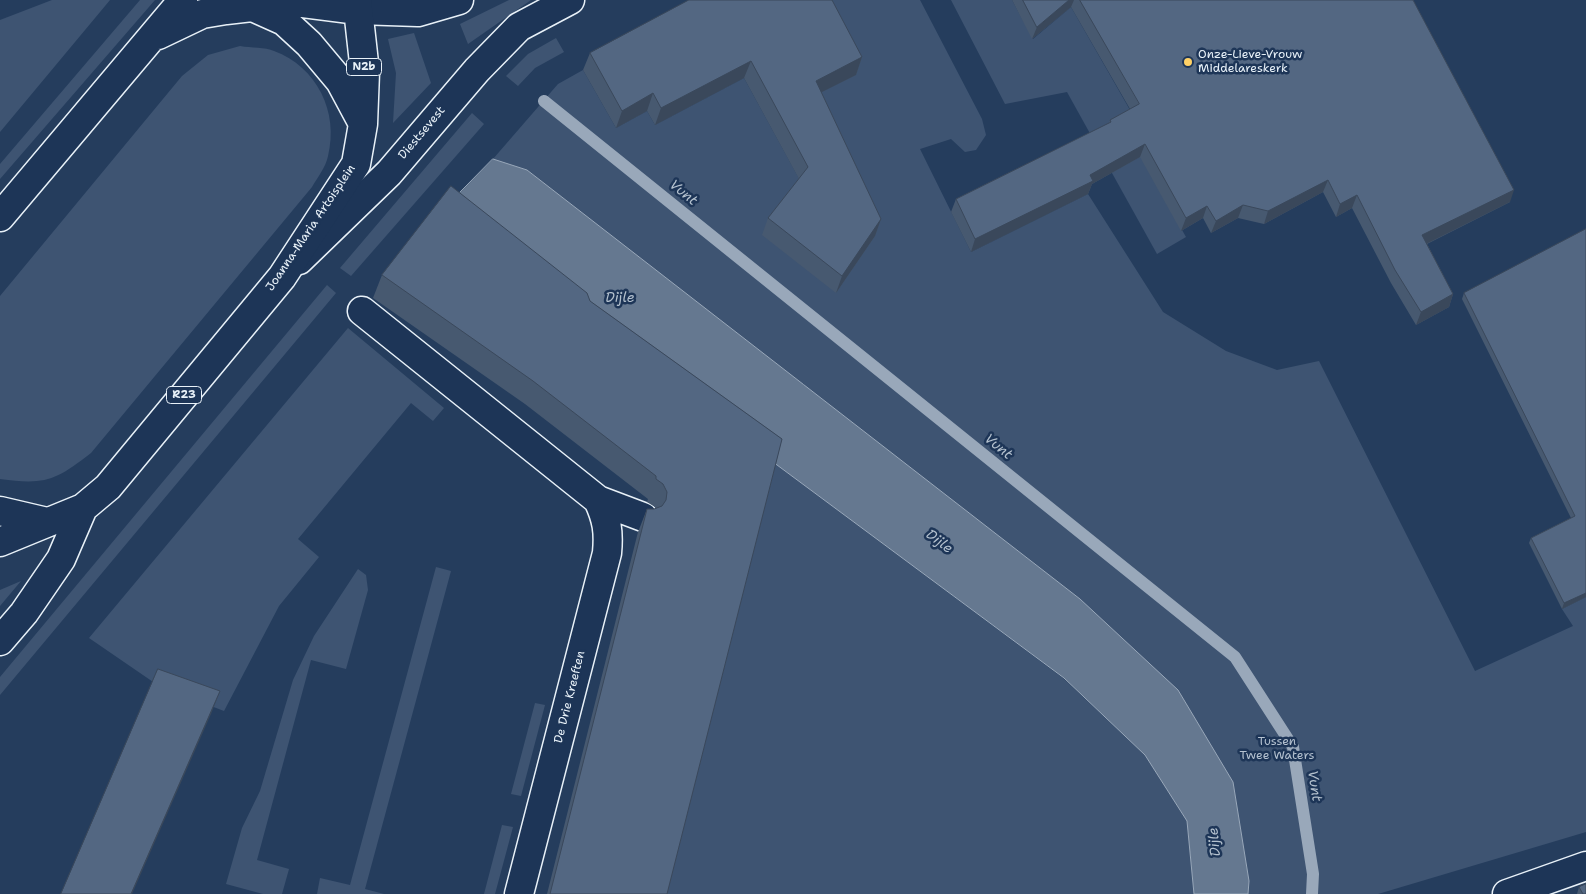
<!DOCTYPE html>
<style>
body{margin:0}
canvas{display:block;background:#253d5d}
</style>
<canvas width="1586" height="894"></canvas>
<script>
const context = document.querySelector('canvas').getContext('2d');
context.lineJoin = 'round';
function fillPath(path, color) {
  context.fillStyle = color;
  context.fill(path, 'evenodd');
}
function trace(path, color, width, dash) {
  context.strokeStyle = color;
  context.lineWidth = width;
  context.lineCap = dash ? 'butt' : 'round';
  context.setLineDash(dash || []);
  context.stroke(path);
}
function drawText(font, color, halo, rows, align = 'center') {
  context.font = font + ' "Shantell Sans",sans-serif';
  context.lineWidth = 5;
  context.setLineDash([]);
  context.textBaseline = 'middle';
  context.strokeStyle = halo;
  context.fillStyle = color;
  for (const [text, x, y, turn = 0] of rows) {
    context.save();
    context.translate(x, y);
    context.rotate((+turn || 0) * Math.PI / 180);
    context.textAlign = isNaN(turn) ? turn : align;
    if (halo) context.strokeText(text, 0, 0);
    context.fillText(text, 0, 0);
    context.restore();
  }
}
fillPath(new Path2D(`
 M 52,0 L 110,0 L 0,132 L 0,20 Z
 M 140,0 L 155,0 L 0,179 L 0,164 Z
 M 509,0 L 531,0 L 468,44 L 460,24 Z
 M 820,0 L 920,0 L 982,119 L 986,135 L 976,150 L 965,152 L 951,139 L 920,149 L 971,252 L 1088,194 L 1163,312 L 1226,351 L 1277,370 L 1319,361 L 1475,671 L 1573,626 L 1562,609 L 1586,597 L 1586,832 L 1378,894 L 1248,894 L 1249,881 L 1233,782 L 1178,690 L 1080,599 L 527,170 L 493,159 L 558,84 L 583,70 L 616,128 L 647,111 L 655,125 L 744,78 L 802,184 L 836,293 L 810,98 Z
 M 951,0 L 1012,0 L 1033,39 L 1071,7 L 1134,117 L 1149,172 L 1186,237 L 1157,254 L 1067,92 L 1005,104 Z
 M 414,33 L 431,83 L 393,123 L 396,73 L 388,39 Z
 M 556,38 L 564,52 L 535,68 L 518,86 L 506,76 L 528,54 Z
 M 240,46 C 251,48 265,47 274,51 C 317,67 339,112 328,156 C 326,167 317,178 312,187 L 91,453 C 55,481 45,485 0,479 L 0,296 L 182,76 L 208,55 Z
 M 472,113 L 484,124 L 351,276 L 340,268 Z
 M 327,285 L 336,293 L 0,695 L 0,677 Z
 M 348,328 L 444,408 L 433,421 L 411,403 L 298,539 L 319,557 L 279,606 L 224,711 L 159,686 L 89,638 Z
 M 773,462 L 1063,678 L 1145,755 L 1187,821 L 1194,894 L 664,894 Z
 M 436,567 L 451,571 L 365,889 L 384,894 L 317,894 L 320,878 L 350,885 Z
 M 358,569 L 366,575 L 368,590 L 346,669 L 311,660 L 257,860 L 289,869 L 282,894 L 263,894 L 226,884 L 242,828 L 260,791 L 293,680 L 314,636 Z
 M 21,581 L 0,606 L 0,590 Z
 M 535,703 L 545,705 L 521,796 L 511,794 Z
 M 502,825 L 513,827 L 495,894 L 484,894 Z`), '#3e5472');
const water = new Path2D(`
 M 493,159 L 527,170 L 1080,599 L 1178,690 L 1233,782 L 1249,881 L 1248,894 L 1194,894 L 1187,821 L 1145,755 L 1064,678 L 773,462 L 443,210 Z`);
fillPath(water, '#657890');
trace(water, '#99a8ba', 1);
trace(new Path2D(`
 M 544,101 L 1235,657 L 1293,747 L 1313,874 L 1312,894`), '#99a8ba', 12);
const street = new Path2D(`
 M 362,311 L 598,500 C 607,519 609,532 607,553 L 519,894
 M 598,500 L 643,517
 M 1507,894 L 1586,866`);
const secondary = new Path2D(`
 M 358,10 L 418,12 L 459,0
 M 299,260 L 389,173 L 477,70 L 519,27 L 570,0`);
const primary = new Path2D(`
 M 255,8 L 284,21 L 309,44 L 340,81 L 362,122
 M 158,35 L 202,14 L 226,10 L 295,2 L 358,10
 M 0,217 L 183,0
 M 0,511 L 47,522
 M 0,542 L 83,508 L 108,487 L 282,277 L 356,164 L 363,124 L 365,72 L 357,0
 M 0,641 L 24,613 L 61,559 L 83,508`);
trace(street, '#e8f1f8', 31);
trace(secondary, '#e8f1f8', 31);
trace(primary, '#e8f1f8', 31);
trace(street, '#1d3557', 28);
trace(secondary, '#1d3557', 28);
trace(primary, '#1d3557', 28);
fillPath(new Path2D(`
 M 1012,0 L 1413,0 L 1510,202 L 1427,244 L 1453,294 L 1449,307 L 1416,325 L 1391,283 L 1352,208 L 1336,217 L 1323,192 L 1264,224 L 1238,218 L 1211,233 L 1203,218 L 1181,231 L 1140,157 L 1092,184 L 1088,194 L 971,252 L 951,212 L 956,199 L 1109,123 L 1110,120 L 1130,109 L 1071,7 L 1032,39 Z
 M 590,53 L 862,57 L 856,75 L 821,92 L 881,219 L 875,236 L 836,293 L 762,235 L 768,218 L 799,179 L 744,78 L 655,125 L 647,111 L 616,128 L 583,70 Z
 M 1586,229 L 1586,597 L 1562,609 L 1529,543 L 1531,538 L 1571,518 L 1462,299 L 1464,293 Z
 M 382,275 L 590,301 L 782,439 L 667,894 L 547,894 L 638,532 L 647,509 L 656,509 L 655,507 L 647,502 L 648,499 L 525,404 L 373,298 Z
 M 1579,887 L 1586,894 L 1577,894 Z`), '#475970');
fillPath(new Path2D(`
 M 1069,0 L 1074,0 L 1071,7 L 1032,39 L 1037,27 Z
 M 862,57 L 856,75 L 810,98 L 816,81 Z
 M 751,61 L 744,78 L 655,125 L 661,108 Z
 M 653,93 L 647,111 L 616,128 L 622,111 Z
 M 1145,144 L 1140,157 L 1092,184 L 1088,194 L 971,252 L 975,239 Z
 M 1328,180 L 1323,192 L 1264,224 L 1268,211 Z
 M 1514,190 L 1510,202 L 1418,248 L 1422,235 Z
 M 1357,195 L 1352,208 L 1336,217 L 1340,204 Z
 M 1243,205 L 1238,218 L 1211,233 L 1216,221 Z
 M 1207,206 L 1203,218 L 1181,231 L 1186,218 Z
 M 881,219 L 875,236 L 836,293 L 842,276 Z
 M 1453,294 L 1449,307 L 1416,325 L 1421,312 Z
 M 1586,593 L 1586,597 L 1562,609 L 1564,603 Z
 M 220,691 L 211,714 L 132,894 L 131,894 Z`), '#3a485b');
const building = new Path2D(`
 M 689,0 L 832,0 L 862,57 L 816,81 L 881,219 L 842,276 L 768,218 L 808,167 L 751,61 L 661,108 L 653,93 L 622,111 L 590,53 Z
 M 1023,0 L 1069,0 L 1037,27 Z
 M 1080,0 L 1413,0 L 1514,190 L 1422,235 L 1453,294 L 1421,312 L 1395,270 L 1357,195 L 1340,204 L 1328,180 L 1268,211 L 1243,205 L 1216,221 L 1207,206 L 1186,218 L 1145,144 L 1090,175 L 1093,181 L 975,239 L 956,199 L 1111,122 L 1110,120 L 1139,104 Z
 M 451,186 L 587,293 L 590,301 L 782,439 L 667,894 L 550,894 L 647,509 L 654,509 L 662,506 L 666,500 L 667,492 L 663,484 L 656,479 L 656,476 L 533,381 L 382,275 Z
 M 1586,229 L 1586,593 L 1564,603 L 1531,538 L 1575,516 L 1464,293 Z
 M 158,669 L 220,691 L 131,894 L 61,894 Z
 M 1586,884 L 1586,894 L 1583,894 L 1579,887 Z`);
fillPath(building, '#536782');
trace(building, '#3a485b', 1);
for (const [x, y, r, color] of [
 [1188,62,5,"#ffd166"]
]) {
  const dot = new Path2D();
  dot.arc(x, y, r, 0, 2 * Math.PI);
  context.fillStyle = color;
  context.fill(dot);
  trace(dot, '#1d3557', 2);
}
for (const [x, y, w] of [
 [364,67,35],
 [184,395,35]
]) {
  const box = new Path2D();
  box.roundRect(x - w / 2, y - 8.5, w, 17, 4);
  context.fillStyle = '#1d3557';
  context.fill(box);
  trace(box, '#e8f1f8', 1);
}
drawText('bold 11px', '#e8f1f8', null, [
 ["N2b",364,67],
 ["R23",184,395]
]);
drawText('12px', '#e8f1f8', '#1d3557', [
 ["Onze-Lieve-Vrouw",1198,55],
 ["Middelareskerk",1198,69]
], 'left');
drawText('12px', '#e8f1f8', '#1d3557', [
 ["Diestsevest",422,133,-50],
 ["Joanna-Maria Artoisplein",311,228,-56],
 ["De Drie Kreeften",570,697,-76]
]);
drawText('12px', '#b5c2d0', '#1d3557', [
 ["Tussen",1277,742],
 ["Twee Waters",1277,756]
]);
drawText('italic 14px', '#b4c1ce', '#1d3557', [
 ["Vunt",683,193,39],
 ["Dijle",620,298],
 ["Vunt",998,447,39],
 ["Dijle",939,542,37],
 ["Vunt",1314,786,81],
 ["Dijle",1215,842,-95]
]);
</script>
